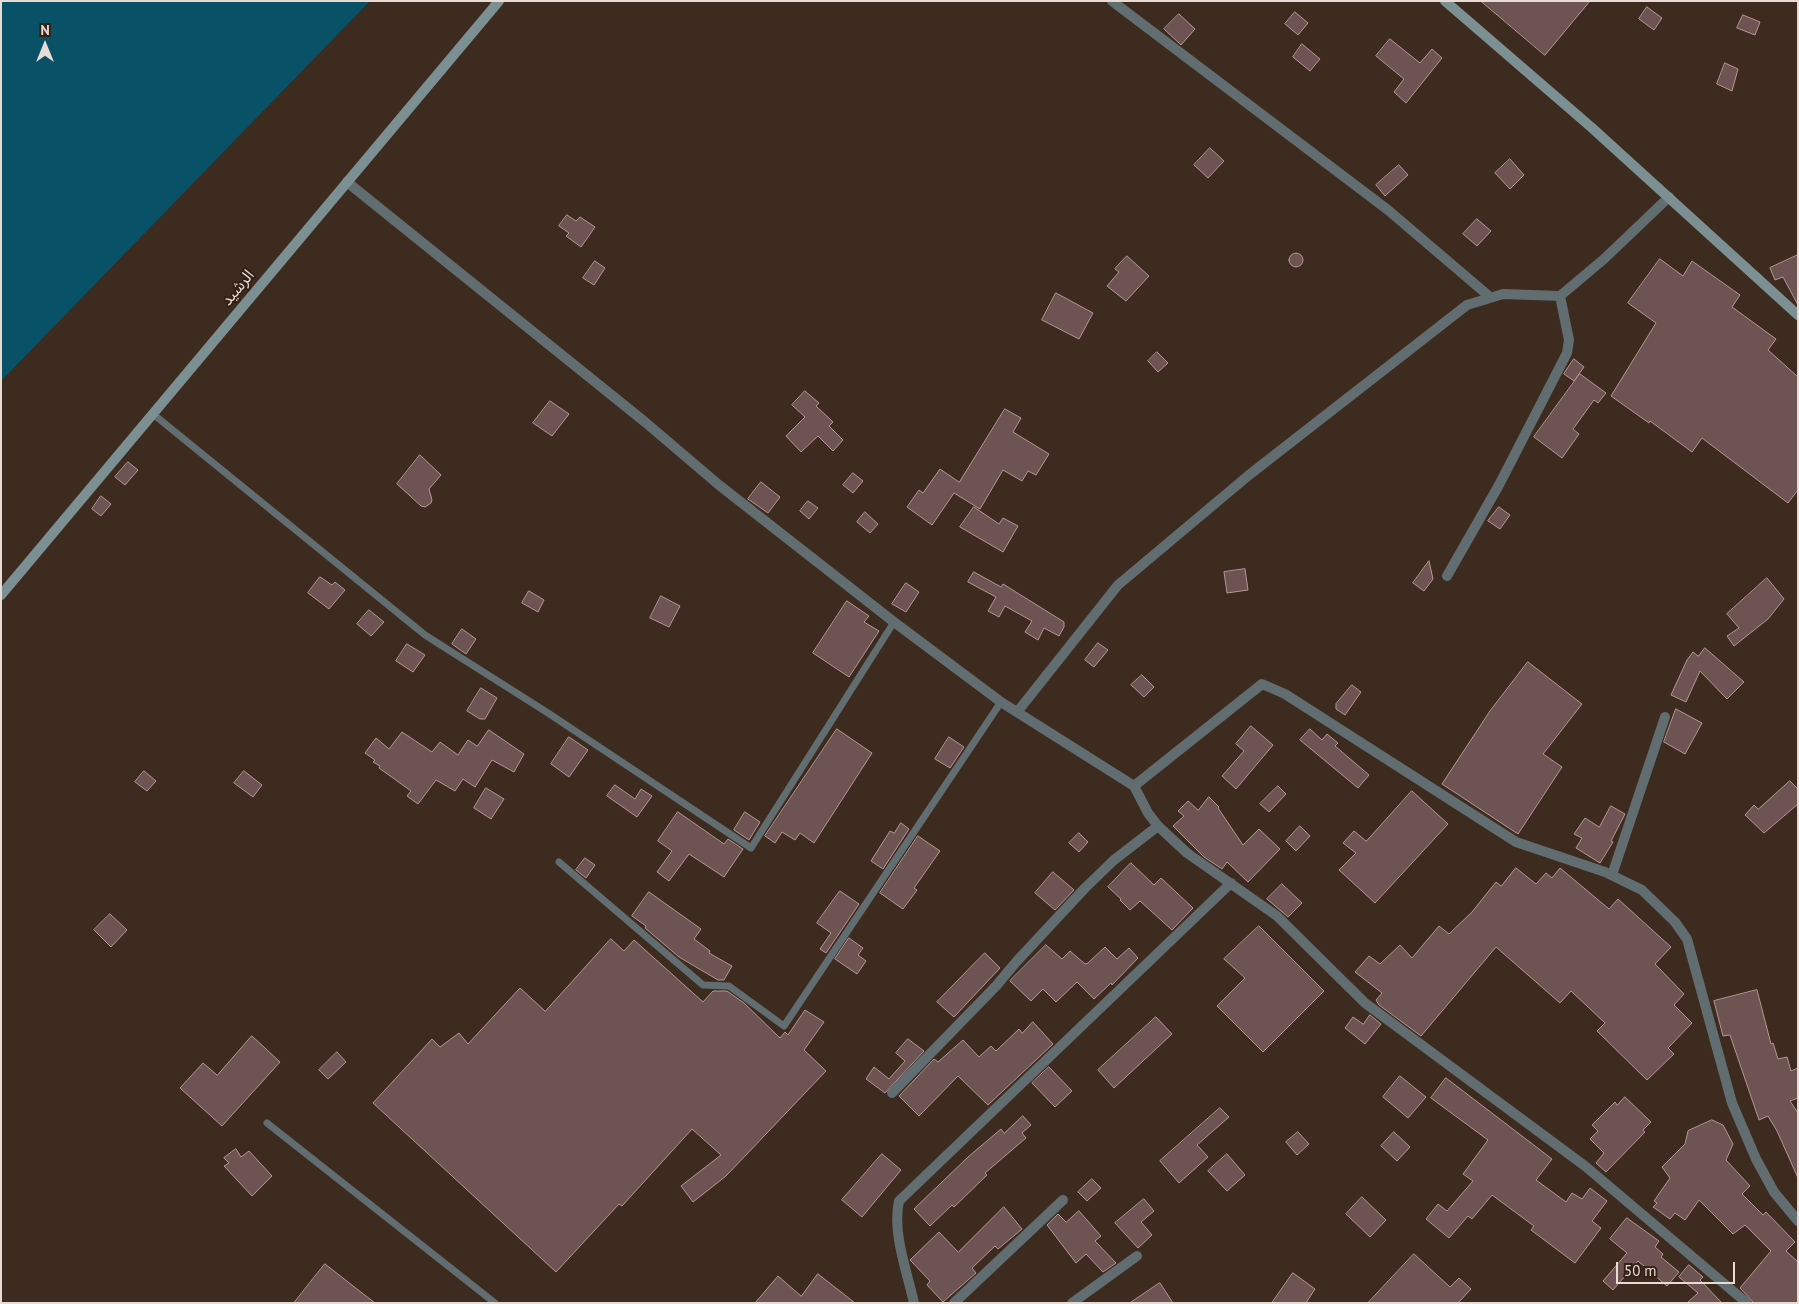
<!DOCTYPE html>
<meta charset="utf-8">
<style>
body{margin:0}
#map{position:relative;width:1799px;height:1304px;overflow:hidden;background:#3e2b1f;font-family:"PT Sans",sans-serif}
canvas{display:block}
.frame{position:absolute;inset:0;border:2px solid #e7dbd3;pointer-events:none}
.north{position:absolute;left:20px;top:20px;width:50px;height:50px;-webkit-text-stroke:4px #332115;paint-order:stroke;rotate:0deg;font-size:14px;font-weight:700;line-height:20px;text-align:center;color:#e7dbd3}
.north::after{content:'';display:block;margin:auto;width:18px;height:22px;background:#e7dbd3;clip-path:polygon(50% 0,100% 100%,50% 72%,0 100%)}
.scale{position:absolute;left:1616px;top:1262px;width:119px;height:22px;box-sizing:border-box;border:2px solid #e7dbd3;border-top:0;padding-left:6px;font-size:15px;line-height:18px;white-space:nowrap;color:#e7dbd3;-webkit-text-stroke:4px #332115;paint-order:stroke}
</style>
<div id="map">
<canvas width="1799" height="1304"></canvas>
<div class="frame"></div>
<div class="north">N</div>
<div class="scale">50 m</div>
</div>
<script>
const context = document.querySelector('canvas').getContext('2d');
context.lineJoin = 'round';
function fillPath(path, color) {
  context.fillStyle = color;
  context.fill(path, 'evenodd');
}
function trace(path, color, width, dash) {
  context.strokeStyle = color;
  context.lineWidth = width;
  context.lineCap = dash ? 'butt' : 'round';
  context.setLineDash(dash || []);
  context.stroke(path);
}
function drawText(font, color, halo, rows, align = 'center') {
  context.font = font + ' "PT Sans","Noto Sans Arabic",sans-serif';
  context.lineWidth = 4;
  context.setLineDash([]);
  context.textBaseline = 'middle';
  context.strokeStyle = halo;
  context.fillStyle = color;
  for (const [text, x, y, turn = 0] of rows) {
    context.save();
    context.translate(x, y);
    context.rotate((+turn || 0) * Math.PI / 180);
    context.textAlign = isNaN(turn) ? turn : align;
    if (halo) context.strokeText(text, 0, 0);
    context.fillText(text, 0, 0);
    context.restore();
  }
}
fillPath(new Path2D(`
 M 1,1 L 370,1 L 1,381 Z`), '#095167');
const building = new Path2D(`
 M 1481,1 L 1590,1 L 1545,55 Z
 M 1647,7 L 1662,18 L 1654,30 L 1639,19 Z
 M 1295,12 L 1308,23 L 1298,35 L 1285,24 Z
 M 1179,14 L 1195,29 L 1181,45 L 1164,29 Z
 M 1743,15 L 1760,22 L 1755,35 L 1737,28 Z
 M 1390,39 L 1420,63 L 1432,49 L 1442,58 L 1406,103 L 1394,92 L 1404,79 L 1376,56 Z
 M 1302,44 L 1320,59 L 1310,71 L 1293,57 Z
 M 1725,63 L 1738,69 L 1732,91 L 1717,84 Z
 M 1210,148 L 1224,161 L 1208,178 L 1194,165 Z
 M 1510,159 L 1524,175 L 1510,189 L 1495,173 Z
 M 1399,165 L 1408,175 L 1385,196 L 1376,185 Z
 M 567,215 L 576,221 L 580,217 L 595,227 L 581,247 L 566,236 L 569,233 L 559,226 Z
 M 1477,219 L 1491,231 L 1477,246 L 1463,234 Z
 M1289 260a7 7 0 1 1 14 0a7 7 0 1 1-14 0Z
 M 1798,255 L 1798,305 L 1783,277 L 1775,280 L 1770,268 Z
 M 1127,256 L 1149,276 L 1126,301 L 1107,286 L 1119,272 L 1115,269 Z
 M 1660,259 L 1683,276 L 1692,261 L 1740,295 L 1732,307 L 1776,339 L 1768,350 L 1798,377 L 1798,490 L 1788,503 L 1702,438 L 1692,452 L 1650,421 L 1649,423 L 1611,396 L 1656,323 L 1628,303 Z
 M 595,261 L 605,268 L 594,285 L 583,278 Z
 M 1056,293 L 1093,313 L 1079,339 L 1042,320 Z
 M 1157,352 L 1168,363 L 1158,372 L 1148,361 Z
 M 1574,359 L 1584,367 L 1574,381 L 1564,374 Z
 M 1580,374 L 1606,393 L 1598,403 L 1594,400 L 1573,429 L 1579,434 L 1562,458 L 1534,437 Z
 M 805,391 L 819,403 L 816,406 L 833,422 L 829,426 L 843,440 L 833,451 L 818,436 L 801,452 L 786,436 L 805,417 L 792,405 Z
 M 550,401 L 569,414 L 552,436 L 533,423 Z
 M 1005,409 L 1021,418 L 1013,432 L 1049,454 L 1036,475 L 1028,471 L 1022,481 L 1003,470 L 980,509 L 954,493 L 932,525 L 907,507 L 919,490 L 923,493 L 940,469 L 959,482 Z
 M 420,455 L 441,475 L 429,489 L 432,500 L 431,503 L 425,507 L 421,506 L 397,484 Z
 M 128,462 L 138,470 L 125,485 L 115,477 Z
 M 853,473 L 863,481 L 853,493 L 843,485 Z
 M 761,482 L 780,497 L 768,513 L 748,499 Z
 M 101,496 L 111,504 L 101,516 L 92,509 Z
 M 808,501 L 818,508 L 809,519 L 800,511 Z
 M 974,507 L 999,524 L 1003,518 L 1018,526 L 1003,552 L 960,527 Z
 M 1499,507 L 1510,515 L 1500,529 L 1488,521 Z
 M 865,512 L 878,524 L 870,533 L 857,522 Z
 M 1429,561 L 1433,579 L 1424,591 L 1413,583 Z
 M 1245,569 L 1248,590 L 1227,593 L 1224,572 Z
 M 974,572 L 1001,587 L 1003,584 L 1064,622 L 1064,627 L 1059,636 L 1044,628 L 1038,640 L 1025,632 L 1032,621 L 1005,606 L 999,617 L 988,611 L 996,597 L 968,582 Z
 M 320,577 L 332,585 L 335,582 L 345,590 L 329,609 L 308,593 Z
 M 1767,578 L 1784,599 L 1768,619 L 1734,646 L 1727,636 L 1739,628 L 1727,614 Z
 M 906,583 L 919,592 L 906,612 L 892,604 Z
 M 529,591 L 544,600 L 538,612 L 522,603 Z
 M 661,596 L 680,606 L 669,627 L 650,618 Z
 M 847,601 L 869,616 L 864,622 L 879,631 L 849,677 L 813,653 Z
 M 369,610 L 384,622 L 371,636 L 357,624 Z
 M 462,629 L 476,639 L 466,654 L 452,644 Z
 M 1098,643 L 1108,650 L 1094,667 L 1085,660 Z
 M 407,644 L 425,655 L 413,672 L 396,661 Z
 M 1705,648 L 1744,682 L 1727,699 L 1700,671 L 1686,702 L 1671,695 L 1687,660 L 1693,652 L 1698,656 Z
 M 1528,662 L 1582,704 L 1543,754 L 1562,767 L 1518,834 L 1442,784 L 1490,711 Z
 M 1142,675 L 1154,687 L 1144,697 L 1131,685 Z
 M 1352,685 L 1361,692 L 1345,715 L 1336,709 L 1336,704 Z
 M 481,688 L 497,698 L 485,719 L 480,719 L 467,711 Z
 M 1676,709 L 1702,723 L 1685,754 L 1664,742 Z
 M 1251,726 L 1273,745 L 1236,789 L 1222,776 L 1244,751 L 1236,744 Z
 M 837,729 L 872,753 L 814,843 L 800,833 L 795,840 L 782,832 L 775,843 L 765,836 Z
 M 1310,729 L 1322,740 L 1327,734 L 1338,743 L 1335,746 L 1369,775 L 1358,788 L 1300,740 Z
 M 489,730 L 524,754 L 514,772 L 492,760 L 475,787 L 463,779 L 455,791 L 436,780 L 418,804 L 407,796 L 411,791 L 379,768 L 380,766 L 373,762 L 375,760 L 365,753 L 376,738 L 389,749 L 402,732 L 432,752 L 440,742 L 458,755 L 468,740 L 477,746 Z
 M 569,737 L 588,750 L 569,777 L 551,764 Z
 M 949,737 L 964,747 L 950,768 L 935,759 Z
 M 144,771 L 156,781 L 147,791 L 135,782 Z
 M 244,771 L 262,785 L 253,797 L 234,783 Z
 M 1790,781 L 1798,789 L 1798,804 L 1764,833 L 1745,815 L 1754,805 L 1758,809 Z
 M 615,785 L 635,799 L 641,789 L 652,796 L 637,817 L 607,796 Z
 M 1278,786 L 1286,794 L 1269,812 L 1260,804 Z
 M 486,788 L 504,799 L 491,819 L 474,808 Z
 M 1412,791 L 1448,824 L 1375,903 L 1339,870 L 1356,853 L 1343,843 L 1354,831 L 1366,841 Z
 M 1209,797 L 1219,807 L 1218,808 L 1243,845 L 1259,829 L 1280,849 L 1248,882 L 1227,862 L 1222,869 L 1204,857 L 1173,826 L 1184,816 L 1178,811 L 1188,801 L 1198,810 Z
 M 1611,806 L 1625,814 L 1611,841 L 1613,842 L 1600,863 L 1576,848 L 1582,838 L 1574,834 L 1585,818 L 1599,827 Z
 M 678,812 L 724,844 L 728,839 L 743,849 L 724,877 L 689,854 L 669,881 L 657,872 L 672,851 L 658,841 Z
 M 745,812 L 760,822 L 749,840 L 734,830 Z
 M 901,823 L 909,829 L 883,869 L 871,861 L 890,831 L 894,833 Z
 M 1300,826 L 1310,836 L 1296,851 L 1286,841 Z
 M 1079,833 L 1088,842 L 1079,852 L 1069,843 Z
 M 918,836 L 940,851 L 914,888 L 917,890 L 903,909 L 880,893 Z
 M 585,858 L 595,865 L 586,878 L 576,870 Z
 M 1131,863 L 1154,885 L 1161,878 L 1193,908 L 1172,930 L 1140,901 L 1130,910 L 1120,900 L 1121,899 L 1108,887 Z
 M 1516,868 L 1536,884 L 1546,873 L 1552,878 L 1560,868 L 1609,909 L 1618,899 L 1671,947 L 1655,964 L 1684,994 L 1674,1005 L 1692,1023 L 1668,1048 L 1674,1054 L 1647,1080 L 1597,1031 L 1605,1023 L 1571,991 L 1560,1003 L 1496,947 L 1421,1036 L 1379,1005 L 1376,1000 L 1382,993 L 1355,972 L 1369,956 L 1380,964 L 1400,945 L 1412,958 L 1439,926 L 1449,934 L 1472,912 L 1496,882 L 1501,886 Z
 M 1053,872 L 1074,890 L 1055,910 L 1035,893 Z
 M 1282,884 L 1302,903 L 1288,917 L 1267,899 Z
 M 840,891 L 859,904 L 826,953 L 820,949 L 831,933 L 817,923 Z
 M 649,892 L 701,929 L 694,939 L 710,951 L 709,953 L 732,966 L 724,980 L 718,980 L 679,957 L 645,928 L 646,926 L 632,916 Z
 M 110,914 L 127,930 L 111,947 L 94,930 Z
 M 1259,926 L 1324,991 L 1263,1052 L 1217,1006 L 1245,978 L 1224,959 Z
 M 849,938 L 863,948 L 858,955 L 866,961 L 857,974 L 835,959 Z
 M 611,939 L 624,951 L 634,940 L 703,1002 L 713,991 L 727,991 L 744,1003 L 780,1038 L 785,1032 L 788,1035 L 805,1010 L 824,1022 L 804,1050 L 826,1071 L 726,1176 L 693,1202 L 681,1186 L 721,1155 L 692,1129 L 622,1206 L 619,1204 L 556,1272 L 373,1103 L 432,1039 L 440,1047 L 459,1033 L 468,1044 L 520,988 L 545,1011 Z
 M 1046,945 L 1062,959 L 1070,951 L 1085,964 L 1088,963 L 1105,947 L 1117,959 L 1129,948 L 1138,958 L 1112,985 L 1111,983 L 1094,999 L 1077,982 L 1056,1002 L 1043,989 L 1031,1001 L 1010,981 Z
 M 985,953 L 1000,968 L 954,1017 L 937,1002 Z
 M 1757,990 L 1771,1044 L 1773,1043 L 1778,1059 L 1787,1057 L 1791,1071 L 1798,1068 L 1798,1098 L 1790,1101 L 1798,1113 L 1798,1178 L 1777,1131 L 1768,1116 L 1759,1120 L 1730,1035 L 1723,1036 L 1714,1001 Z
 M 1370,1015 L 1381,1024 L 1365,1044 L 1345,1028 L 1353,1017 L 1363,1024 Z
 M 1156,1017 L 1172,1034 L 1114,1088 L 1098,1070 Z
 M 1033,1022 L 1053,1044 L 988,1105 L 958,1076 L 919,1116 L 899,1096 L 934,1059 L 938,1062 L 963,1040 L 979,1057 L 991,1046 L 996,1051 L 1019,1029 L 1022,1033 Z
 M 252,1036 L 280,1062 L 222,1126 L 180,1088 L 203,1063 L 217,1075 Z
 M 908,1039 L 924,1051 L 885,1093 L 866,1079 L 874,1067 L 889,1079 L 905,1061 L 896,1053 Z
 M 337,1052 L 346,1062 L 328,1079 L 319,1070 Z
 M 1049,1067 L 1072,1091 L 1055,1107 L 1032,1083 Z
 M 1400,1076 L 1426,1097 L 1408,1118 L 1383,1097 Z
 M 1446,1078 L 1552,1159 L 1536,1180 L 1566,1202 L 1572,1193 L 1582,1199 L 1590,1188 L 1607,1201 L 1592,1221 L 1601,1228 L 1575,1263 L 1531,1230 L 1534,1226 L 1492,1195 L 1472,1219 L 1468,1216 L 1449,1238 L 1426,1219 L 1438,1204 L 1447,1211 L 1473,1181 L 1463,1174 L 1488,1140 L 1431,1098 Z
 M 1625,1097 L 1651,1122 L 1643,1130 L 1645,1132 L 1606,1172 L 1596,1163 L 1604,1153 L 1590,1139 L 1598,1131 L 1592,1125 L 1615,1102 L 1617,1105 Z
 M 1220,1108 L 1229,1117 L 1197,1145 L 1208,1157 L 1179,1183 L 1160,1161 Z
 M 1023,1116 L 1031,1125 L 1022,1133 L 1026,1138 L 985,1173 L 987,1175 L 954,1207 L 952,1205 L 930,1226 L 914,1209 L 968,1157 L 1001,1129 L 1004,1133 Z
 M 1712,1120 L 1723,1125 L 1733,1144 L 1726,1160 L 1750,1186 L 1742,1194 L 1763,1215 L 1766,1212 L 1795,1242 L 1786,1251 L 1798,1262 L 1798,1303 L 1754,1303 L 1740,1288 L 1771,1251 L 1745,1225 L 1733,1234 L 1699,1200 L 1685,1220 L 1675,1213 L 1670,1219 L 1653,1207 L 1657,1203 L 1654,1201 L 1670,1178 L 1662,1167 L 1685,1144 L 1688,1131 Z
 M 1298,1132 L 1309,1144 L 1297,1155 L 1286,1142 Z
 M 1394,1132 L 1410,1147 L 1397,1161 L 1381,1146 Z
 M 236,1149 L 241,1157 L 249,1151 L 272,1176 L 252,1196 L 224,1166 L 229,1163 L 224,1158 Z
 M 882,1154 L 901,1170 L 862,1217 L 842,1200 Z
 M 1227,1154 L 1245,1175 L 1227,1191 L 1208,1171 Z
 M 1092,1179 L 1101,1188 L 1087,1201 L 1078,1192 Z
 M 1362,1197 L 1386,1220 L 1370,1237 L 1346,1214 Z
 M 1144,1199 L 1154,1211 L 1141,1222 L 1152,1235 L 1138,1248 L 1115,1223 Z
 M 1004,1207 L 1022,1229 L 998,1249 L 995,1246 L 972,1268 L 976,1273 L 943,1302 L 927,1285 L 930,1281 L 910,1260 L 939,1232 L 958,1252 Z
 M 1079,1211 L 1101,1236 L 1095,1241 L 1116,1263 L 1103,1272 L 1086,1254 L 1076,1263 L 1047,1225 L 1058,1214 L 1066,1222 Z
 M 1627,1218 L 1659,1241 L 1655,1247 L 1663,1254 L 1661,1257 L 1679,1272 L 1667,1286 L 1638,1261 L 1613,1290 L 1603,1281 L 1627,1253 L 1610,1239 Z
 M 1414,1254 L 1450,1287 L 1459,1278 L 1471,1289 L 1458,1303 L 1368,1303 Z
 M 325,1264 L 348,1282 L 375,1303 L 294,1303 Z
 M 1689,1265 L 1703,1277 L 1700,1280 L 1722,1303 L 1687,1303 L 1698,1293 L 1679,1277 Z
 M 1293,1273 L 1315,1289 L 1306,1303 L 1272,1303 Z
 M 818,1274 L 855,1303 L 755,1303 L 778,1276 L 801,1296 Z
 M 1160,1283 L 1173,1303 L 1130,1303 Z`);
fillPath(building, '#6d5351');
trace(building, '#b49796', 1);
trace(new Path2D(`
 M 153,414 L 425,635 L 548,713 L 751,848 L 894,622
 M 559,862 L 703,985 L 729,986 L 784,1026 L 1001,702
 M 267,1123 L 495,1303`), '#616d70', 7);
trace(new Path2D(`
 M 1112,1 L 1388,210 L 1490,297
 M 347,182 L 645,422 L 719,485 L 894,622 L 1001,702 L 1134,786 L 1262,684 L 1285,694 L 1516,842 L 1605,872 L 1642,890 L 1675,922 L 1687,939 L 1732,1103 L 1756,1159 L 1774,1192 L 1798,1221
 M 1447,576 L 1499,485 L 1567,353 L 1569,340 L 1560,296
 M 1018,711 L 1118,585 L 1249,475 L 1467,305 L 1503,294 L 1560,296 L 1604,259 L 1669,197
 M 1134,786 L 1148,813 L 1158,826 L 1187,853 L 1277,916 L 1365,1003 L 1585,1166 L 1747,1303
 M 1612,875 L 1665,717
 M 892,1093 L 996,986 L 1017,961 L 1085,888 L 1114,860 L 1158,826
 M 914,1303 C 907,1271 892,1233 899,1201 L 1231,883
 M 954,1303 L 1063,1200
 M 1072,1303 L 1137,1256`), '#616d70', 10);
trace(new Path2D(`
 M 1445,1 L 1591,127 L 1798,315
 M 1,595 L 499,1`), '#7c9094', 10);
drawText('16px', '#e7dbd3', '#332115', [
 ["الرشيد",238,288,-50]
]);
</script>
